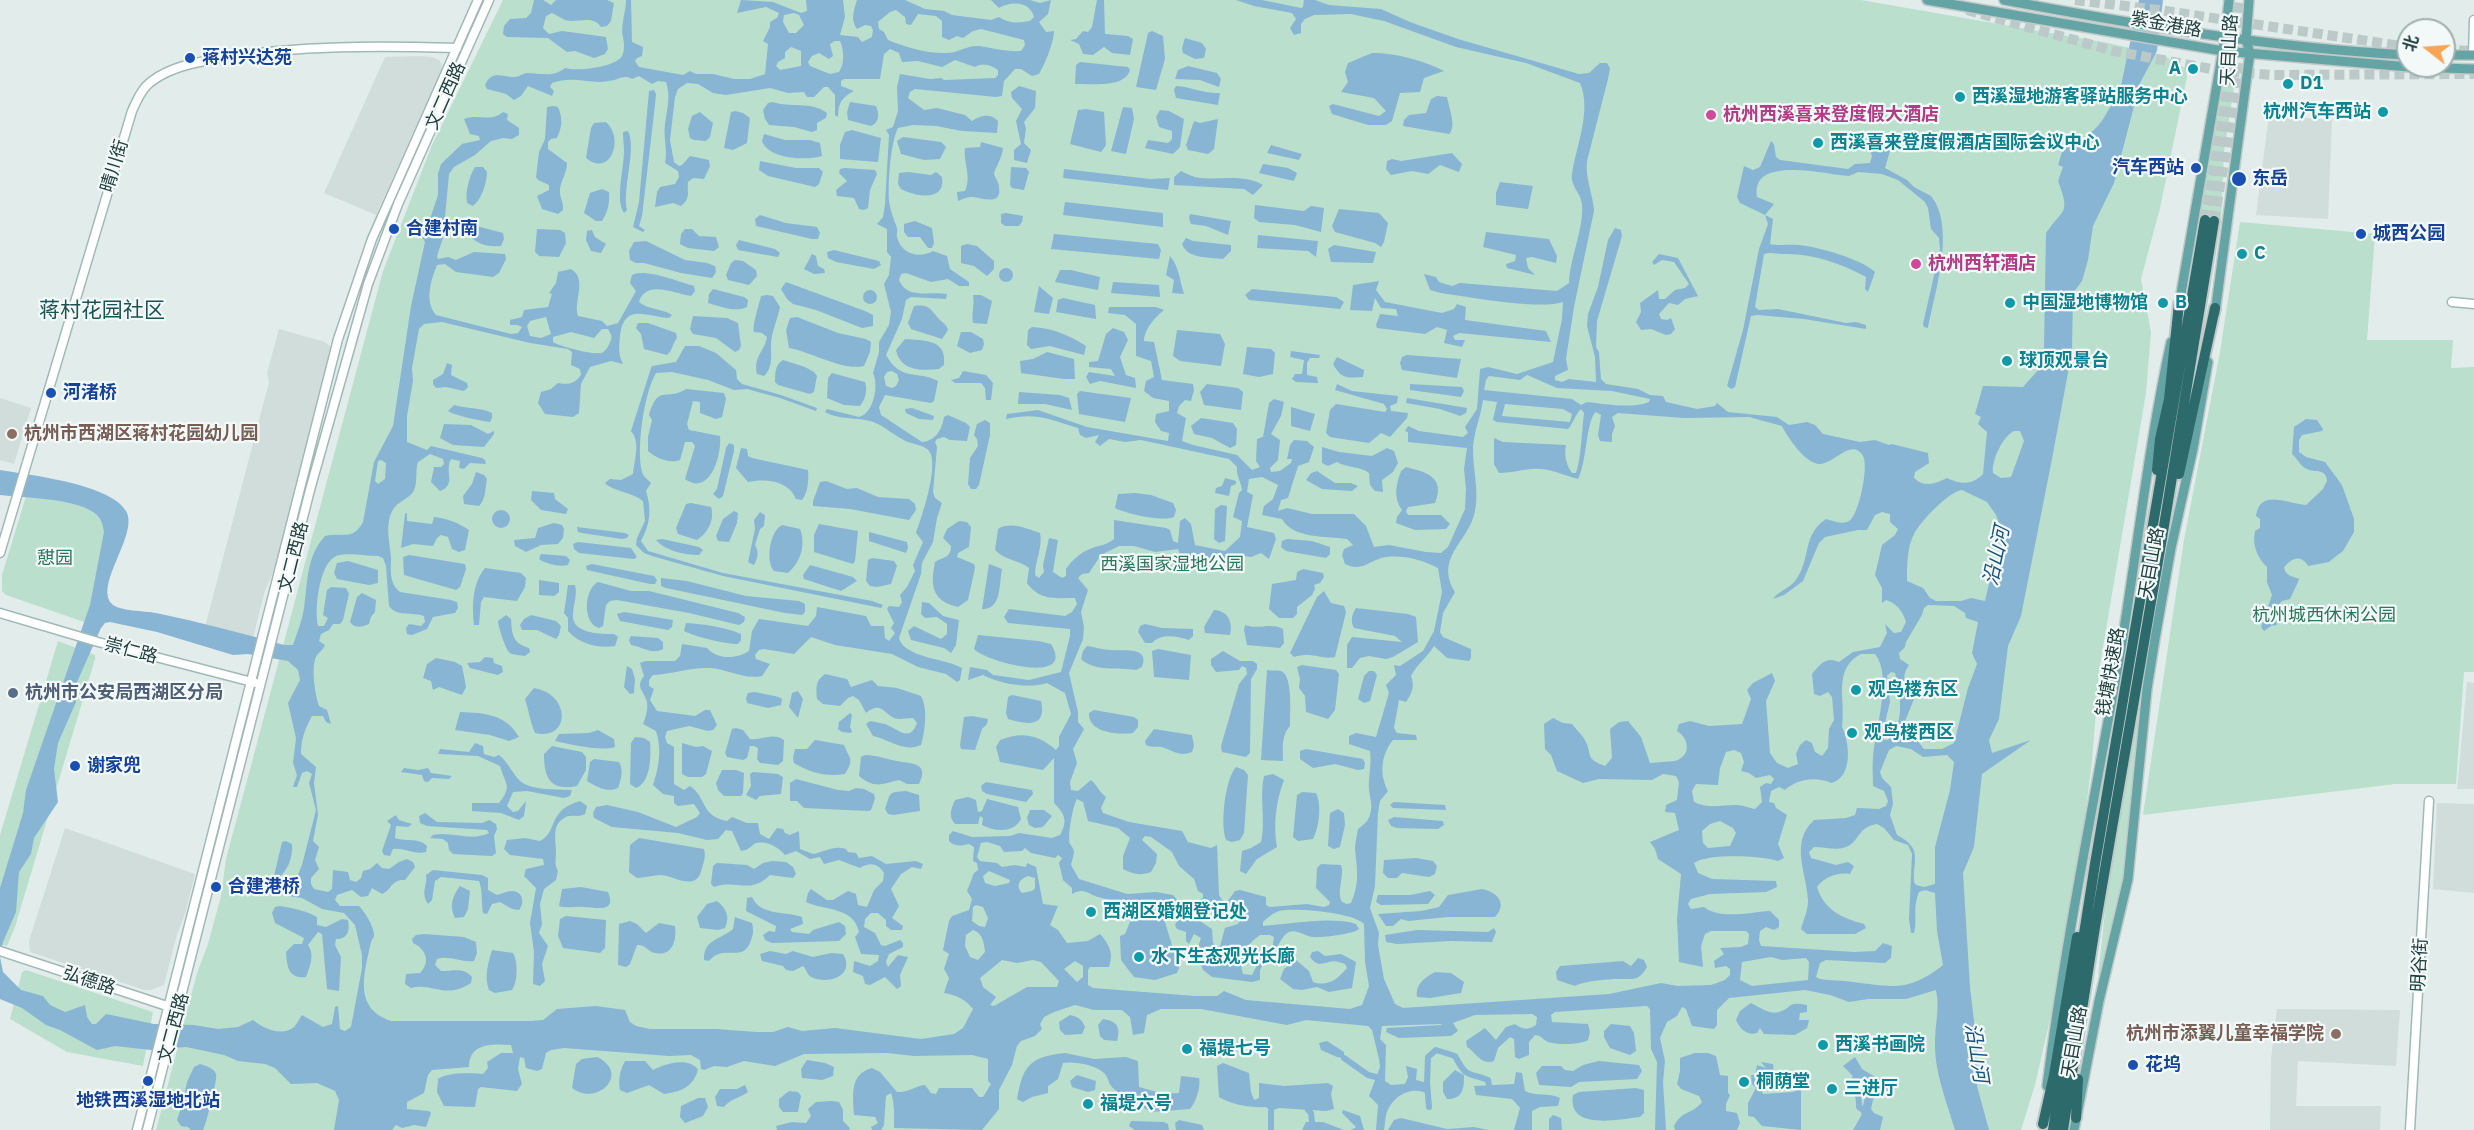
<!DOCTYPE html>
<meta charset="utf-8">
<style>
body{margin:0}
#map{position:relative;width:2474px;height:1130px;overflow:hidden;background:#e2edeb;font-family:"IBM Plex Sans","Noto Sans SC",sans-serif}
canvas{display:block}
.north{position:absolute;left:2396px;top:18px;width:60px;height:60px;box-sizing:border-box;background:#f3f9f8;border:2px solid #9fafae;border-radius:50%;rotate:287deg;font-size:16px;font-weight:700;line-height:24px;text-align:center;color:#213f3e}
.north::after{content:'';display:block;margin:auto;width:21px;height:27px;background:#f7a555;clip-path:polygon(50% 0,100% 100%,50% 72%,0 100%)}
</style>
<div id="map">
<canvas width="2474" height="1130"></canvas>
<div class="north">北</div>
</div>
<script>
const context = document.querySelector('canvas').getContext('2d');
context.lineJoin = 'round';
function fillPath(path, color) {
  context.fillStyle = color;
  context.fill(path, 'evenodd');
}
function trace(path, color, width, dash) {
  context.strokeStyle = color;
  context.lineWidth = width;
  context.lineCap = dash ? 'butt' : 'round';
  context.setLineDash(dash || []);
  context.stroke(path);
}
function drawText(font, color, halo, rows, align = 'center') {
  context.font = font + ' "IBM Plex Sans","Noto Sans SC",sans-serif';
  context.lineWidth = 4.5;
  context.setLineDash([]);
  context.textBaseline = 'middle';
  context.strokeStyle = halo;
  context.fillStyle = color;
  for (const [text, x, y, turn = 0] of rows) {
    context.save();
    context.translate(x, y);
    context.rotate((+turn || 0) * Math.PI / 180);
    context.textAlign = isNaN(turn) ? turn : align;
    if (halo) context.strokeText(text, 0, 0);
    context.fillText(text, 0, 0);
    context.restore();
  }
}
fillPath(new Path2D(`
 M 418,56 L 432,57 L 439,60 L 442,64 L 441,70 L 376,215 L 324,193 L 385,57 Z
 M 2269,115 L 2332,120 L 2328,219 L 2256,215 Z
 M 279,329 L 325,342 L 330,346 L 330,351 L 276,564 L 264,594 L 253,638 L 205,627 L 269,382 L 267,373 Z
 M 0,398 L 31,408 L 14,464 L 0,460 Z
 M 2467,682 L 2474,683 L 2474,789 L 2457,789 Z
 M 2437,803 L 2474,804 L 2474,893 L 2433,889 Z
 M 65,828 L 195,874 L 185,914 L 177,934 L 164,985 L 151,990 L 144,990 L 30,952 L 29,941 Z
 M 2277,1009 L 2400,1010 L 2396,1066 L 2298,1061 L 2296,1106 L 2381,1106 L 2380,1130 L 2270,1130 L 2271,1059 Z`), '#d0ddda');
fillPath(new Path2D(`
 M 503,0 L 1861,0 L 2108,43 L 2165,56 L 2186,69 L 2187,77 L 2160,208 L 2141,279 L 2151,332 L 2146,393 L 2099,671 L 2092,763 L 2067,945 L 2035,1085 L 2021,1130 L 156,1130 L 197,973 L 208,944 L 221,896 L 226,859 L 383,271 L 432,145 Z
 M 2229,68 L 2237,70 L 2236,75 L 2224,152 L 2221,221 L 2198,217 L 2224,74 Z
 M 2240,222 L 2375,234 L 2367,340 L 2453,340 L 2451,368 L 2474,367 L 2474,672 L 2464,672 L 2456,784 L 2395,784 L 2143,815 L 2184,540 L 2220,352 Z
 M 27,493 L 73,501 L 99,513 L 107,529 L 87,623 L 6,595 L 2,591 L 2,575 Z
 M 58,641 L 95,655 L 95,659 L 15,927 L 7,946 L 0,944 L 0,835 Z
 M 2136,723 L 2139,723 L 2128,853 L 2119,903 L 2101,975 L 2098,975 L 2110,867 Z
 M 26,970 L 153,1012 L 143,1066 L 67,1052 L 10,1019 L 22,972 Z`), '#badfcd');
fillPath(new Path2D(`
 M 534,0 L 543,0 L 551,5 L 556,0 L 607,0 L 614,3 L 611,21 L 607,26 L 601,27 C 592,14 577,24 565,20 C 560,18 557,15 552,13 L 546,16 L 543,28 L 549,34 L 562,31 L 606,37 L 608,49 L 605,54 L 594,58 L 575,51 L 567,52 L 548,38 L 507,37 L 503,34 L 504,26 L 510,19 L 526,18 L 531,13 Z
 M 626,0 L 631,0 L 632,42 L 643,47 L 642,56 L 637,58 L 635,61 L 639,67 L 683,75 L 690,71 L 696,74 L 713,74 L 734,79 L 750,79 L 765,74 L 768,44 L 763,41 L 770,27 L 770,22 L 777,18 L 779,13 L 766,7 L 737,13 L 741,0 L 773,2 L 801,13 L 807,11 L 806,0 L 843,0 L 845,17 L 840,35 L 858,37 L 862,42 L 872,37 L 873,30 L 871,26 L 865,25 L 857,29 C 850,20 854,10 857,0 L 905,0 L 925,9 L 944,11 L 952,15 L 991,20 L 999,17 C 1009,24 1019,23 1030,21 L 1034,17 C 1030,1 1011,1 999,8 L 991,0 L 1030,0 L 1040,3 L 1051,0 L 1048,14 L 1039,22 L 1046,32 L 1054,31 C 1054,42 1045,64 1039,74 L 1032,76 L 1021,69 L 1015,69 L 1004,81 L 1002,96 L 996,97 L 915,89 L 910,92 L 908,98 L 924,110 L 937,108 L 965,115 L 972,121 C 981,115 991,113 998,121 L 997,133 L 962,131 L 936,126 L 913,125 L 898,128 C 890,144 888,183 889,201 C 890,209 894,220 897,228 C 898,231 896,234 897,237 C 901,254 919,259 933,251 L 947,256 L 950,269 L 969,282 L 969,286 L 959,286 L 948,279 L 931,282 L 906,273 L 901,274 L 899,280 C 907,300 932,291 947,294 L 946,299 L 911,297 L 906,300 L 902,319 L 886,355 C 901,382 917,370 938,381 L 934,401 L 931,403 L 885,395 L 879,407 L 881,415 L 922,442 C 936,441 942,429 944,417 L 948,415 L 966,423 L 970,427 L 967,441 L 950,440 L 944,437 L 937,439 L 935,442 L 937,447 L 933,492 L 935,498 L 942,503 L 937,518 L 933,542 L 922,563 L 921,574 L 899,638 C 904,658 948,659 962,668 L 960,680 L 957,682 L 946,674 L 918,667 L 892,654 L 835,645 L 811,637 L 794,654 L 764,649 L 759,650 L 755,655 L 756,659 L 770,664 L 762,676 C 744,680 728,669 710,668 C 690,667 673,674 653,675 L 649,680 L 649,686 L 654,689 L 650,700 L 657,711 L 695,716 L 705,710 L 710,710 L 717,725 L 713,730 L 708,731 L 689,726 L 667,731 L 665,737 L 667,743 L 674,747 L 674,784 L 684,790 L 690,786 C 707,797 700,816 727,821 L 732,817 L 747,823 L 758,823 L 760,834 L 769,839 L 777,828 L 783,829 L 785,833 L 790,835 L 799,831 L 800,849 L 813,854 C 825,852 834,845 846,849 L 848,852 L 856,853 L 859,858 L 872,856 L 886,864 L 916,861 L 923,864 L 921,869 L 912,867 L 901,874 L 891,889 L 899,906 L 892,918 L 903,926 L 902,930 L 891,930 L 886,926 L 886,920 L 878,913 L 871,913 L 865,919 L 864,927 L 875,933 L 881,945 L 885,946 L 900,940 L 903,943 L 903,947 L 889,954 L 886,962 L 888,967 L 898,955 L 908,957 L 900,975 L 901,986 L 897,989 L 885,977 L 870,985 L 865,984 L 863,976 L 853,972 L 854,961 L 870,966 L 878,961 L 879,955 L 861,954 L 855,937 L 859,932 C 853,906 825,911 806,902 L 808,893 L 811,889 L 827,900 L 833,900 L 848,891 L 856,894 L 858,905 L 867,907 L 874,890 L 883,881 L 884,873 C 878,863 869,862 860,868 L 839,860 L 824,864 L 820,857 L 810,859 L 796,851 L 785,855 C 779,847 764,839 754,844 C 749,848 748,850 741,851 L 732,831 L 726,830 L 718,839 L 707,840 L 678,833 L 612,827 L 594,818 L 593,813 L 596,807 L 607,805 L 638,812 L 676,827 L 697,817 L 700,813 L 694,804 L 678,806 L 674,803 L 674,796 L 663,794 L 653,785 C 659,767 662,749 656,731 L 643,724 C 646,717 649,706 646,699 C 642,689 636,686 644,676 L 640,663 L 646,661 L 675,661 L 680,656 L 682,644 L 707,648 C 717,660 737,659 749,651 L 752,631 L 759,619 L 808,626 L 816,616 L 817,607 L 866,616 L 871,626 L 884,626 L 885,638 L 889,641 L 895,633 L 891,628 L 894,623 L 887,609 L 889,606 L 899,607 L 902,602 L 900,595 L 907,587 L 915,571 L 913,565 L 923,542 L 916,533 C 921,519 942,459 927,449 C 921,444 909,444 902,439 C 894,435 886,428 878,424 C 863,416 840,421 825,412 L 827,409 L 859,417 C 874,413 879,385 873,373 L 879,352 L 879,342 L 889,325 L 891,312 L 884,284 L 889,275 L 891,257 L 887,252 L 887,229 L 877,224 L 883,217 L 885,204 L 889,135 L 886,130 L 893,127 L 898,111 L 897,87 L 900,74 L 930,79 L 941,78 L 944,80 L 995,78 L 998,75 L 998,70 C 990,65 984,62 975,67 L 955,60 L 942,67 L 918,61 L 902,62 L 899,53 L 890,49 L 884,54 L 880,79 L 844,79 L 841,81 L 841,86 L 854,91 C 842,97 838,103 838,117 L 835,115 L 835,95 L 828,87 L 824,87 L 814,97 L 807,97 L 804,92 L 788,93 L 770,88 L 726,95 L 713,93 L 698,84 L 687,83 L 678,89 L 675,97 L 670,140 L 674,162 L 679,166 L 682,165 L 690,156 L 709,160 L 710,166 L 704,179 L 693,178 L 688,182 C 687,193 691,198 681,206 L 673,203 L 655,207 L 657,192 L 660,187 L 675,184 L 679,177 L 678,171 L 665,163 C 668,150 663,137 665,124 C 667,109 671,97 666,82 L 658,81 L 652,84 L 639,76 L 632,79 C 623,74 619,80 609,81 C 589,85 574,75 552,83 L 550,87 L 554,91 L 552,96 L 528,86 L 521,96 L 514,100 L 506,94 L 487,89 L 485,85 C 492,70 501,77 514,77 C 519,77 523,73 527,73 C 541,73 553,78 565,68 C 576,72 616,67 622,56 C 625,50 624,43 623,37 C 620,27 626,12 626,0 ZM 896,10 L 905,17 L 906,24 L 911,25 L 918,14 L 936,16 L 942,21 L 942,37 L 949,40 L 957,36 L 963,38 L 973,31 L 981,29 L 1024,40 L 1025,45 L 1021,51 C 1006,52 993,48 979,46 C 967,45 958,53 947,53 C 928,54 905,47 888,40 L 884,32 L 879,29 L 878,22 L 890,12 ZM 794,13 L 799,15 L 804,25 L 796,33 L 789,33 L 783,22 L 784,15 ZM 835,41 L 840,41 C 844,50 845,63 839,72 L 830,74 L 810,66 L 808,62 L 812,56 L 819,53 L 829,59 L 833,56 L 830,44 ZM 791,47 L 801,51 L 801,66 L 780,70 L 776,66 L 778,62 L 785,58 L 785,52 ZM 892,371 L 897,374 L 899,380 L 896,386 L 892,388 L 886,386 L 884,377 L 887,372 Z
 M 1097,0 L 1104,0 L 1105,34 L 1128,36 L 1133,39 L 1130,55 L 1112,53 L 1104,47 L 1093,55 L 1083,54 L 1079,44 L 1070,40 L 1076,39 L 1083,31 L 1088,32 L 1092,27 Z
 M 1236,0 L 1262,0 L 1301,8 L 1303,7 L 1304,0 L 1315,0 L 1329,5 L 1381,9 L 1410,22 L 1458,39 L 1579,74 L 1589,73 L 1600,63 L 1607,63 L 1610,68 L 1608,79 L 1587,161 C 1585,178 1593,194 1594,211 L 1574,307 L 1566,359 L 1568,370 L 1555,376 L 1555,380 L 1562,382 L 1569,379 L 1596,382 L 1595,357 L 1587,326 L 1588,314 L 1598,287 L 1608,240 L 1615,228 L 1621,230 L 1622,236 L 1597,321 L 1596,347 L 1599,352 L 1601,379 L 1606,384 L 1638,389 L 1650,395 L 1663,396 L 1666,402 L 1697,409 L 1715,406 L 1717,403 L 1728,412 L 1777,417 L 1789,425 L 1807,422 L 1815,425 L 1823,434 L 1860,442 L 1875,440 L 1889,445 L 1892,444 L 1928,453 L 1929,463 L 1915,472 L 1914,478 C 1924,488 1936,484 1947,478 C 1961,485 1972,485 1983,474 L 1987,432 L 1978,424 L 1981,417 L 1975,414 L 1983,386 L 2023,387 L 2039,369 L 2044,347 L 2046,233 C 2063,208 2071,215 2058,181 L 2063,167 L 2058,165 L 2063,149 C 2078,143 2091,135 2101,122 C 2108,113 2108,106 2118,100 L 2139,0 L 2163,0 L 2157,51 L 2140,83 L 2114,183 L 2093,226 L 2088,260 L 2082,281 L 2073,293 L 2072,351 L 2052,459 L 2021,616 L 2008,646 L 1999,719 L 1989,740 L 1992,753 L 2031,740 L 1982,774 L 1974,847 L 1963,873 L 1970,987 L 1977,1047 L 1977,1086 L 1989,1130 L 1955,1130 C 1947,1103 1934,1071 1935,1042 C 1935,1023 1940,1010 1936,990 L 1906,999 L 1868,999 L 1849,1002 L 1830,995 L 1805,990 L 1729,998 L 1717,1010 L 1717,1025 L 1714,1029 L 1692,1026 L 1686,1009 L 1682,1007 L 1677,1016 L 1667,1022 L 1660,1038 L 1665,1061 L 1663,1082 L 1666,1130 L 1655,1130 L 1657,1062 L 1651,1049 L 1650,1009 L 1647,1006 L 1555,1012 L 1551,1015 L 1552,1022 L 1588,1024 L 1590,1032 L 1588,1040 C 1580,1045 1557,1045 1548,1042 C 1542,1039 1541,1035 1535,1035 L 1529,1042 L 1529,1055 L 1519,1059 L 1515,1057 L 1514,1039 L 1510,1037 L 1498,1048 L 1494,1061 C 1481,1066 1476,1052 1467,1047 L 1466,1041 L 1485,1028 L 1496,1040 L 1506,1027 L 1515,1024 C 1523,1030 1528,1030 1536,1025 L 1537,1017 L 1532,1014 L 1475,1015 L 1453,1023 L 1458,1031 L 1451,1036 L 1399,1038 L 1386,1032 L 1387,1028 L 1443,1025 L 1440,1024 L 1382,1026 L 1380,1039 L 1386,1045 L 1385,1081 L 1391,1085 L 1405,1084 L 1408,1077 L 1406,1066 L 1417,1069 L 1416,1080 L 1427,1083 L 1427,1088 L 1431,1091 L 1429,1095 C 1413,1084 1391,1096 1386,1115 C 1385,1120 1385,1125 1384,1130 L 1376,1130 L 1378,1105 L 1369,1096 L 1380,1067 L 1379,1059 L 1372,1030 L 1368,1026 L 1306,1020 L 1287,1025 L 1201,1009 L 1161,1009 L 1147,1015 L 1144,1033 L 1133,1035 L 1130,1017 L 1122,1010 L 1094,1010 L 1075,1005 L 1054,1012 L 1044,1017 L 1040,1024 L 1042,1029 L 1035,1036 L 1021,1041 L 1017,1046 L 1012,1065 L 999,1090 L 999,1109 L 982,1130 L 894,1128 C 894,1117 895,1104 891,1093 L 886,1096 L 884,1125 L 881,1130 L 872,1130 L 871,1127 L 878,1123 L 875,1117 L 854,1115 C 853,1096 849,1074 872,1068 L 880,1072 L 897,1092 C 909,1093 914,1086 925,1085 L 931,1093 L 936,1094 L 939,1088 L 972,1088 L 979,1097 L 983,1097 L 991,1084 L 988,1081 L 988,1059 L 972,1055 L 914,1056 L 887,1053 L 804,1054 L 775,1066 L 744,1061 L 727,1067 L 714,1066 L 704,1070 L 701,1069 L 700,1060 L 691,1055 L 669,1056 L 564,1048 L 551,1050 L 546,1053 L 542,1069 L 537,1071 L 526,1068 L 524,1058 L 520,1057 L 518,1069 L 522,1084 L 517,1091 L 481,1087 L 478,1089 L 475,1107 L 444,1106 L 437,1092 L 438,1079 C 446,1072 473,1073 483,1074 L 488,1068 L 487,1062 L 501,1053 L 513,1053 L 511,1045 C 492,1044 469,1043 469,1067 L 432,1070 L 428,1075 L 424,1093 L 407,1102 L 407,1109 L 429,1111 L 431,1113 L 426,1127 L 414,1125 L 402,1128 L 396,1125 L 392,1130 L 334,1130 L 339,1100 L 335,1091 L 317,1083 L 291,1084 L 275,1068 L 265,1064 L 238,1061 L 224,1055 L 186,1047 L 151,1050 L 115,1046 L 97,1050 L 60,1030 L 46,1025 L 22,1008 L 0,999 L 0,888 L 23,813 L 26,790 L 90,605 L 104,532 C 103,526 102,520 97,515 C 79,498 25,498 0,495 L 0,470 C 29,475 114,484 127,513 C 137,536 94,586 112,604 C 118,611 146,611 156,613 C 199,622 242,633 284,645 L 293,645 C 297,633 302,621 304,608 C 308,581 306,557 325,536 C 343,532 353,541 363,522 L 374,462 L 393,426 L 411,306 L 425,242 L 418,231 L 431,216 L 438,195 L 438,174 L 441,164 L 462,144 L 480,140 L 479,136 L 470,134 L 464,119 C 478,113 490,123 503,112 L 508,114 L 507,120 L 519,128 L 519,135 L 512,139 L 503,138 L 491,141 L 475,155 L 454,167 L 449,174 L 443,238 L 437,256 L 438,259 L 448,257 L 456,260 L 474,252 L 505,254 L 506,259 L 499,273 L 493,277 L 456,272 L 445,264 L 437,265 C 431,280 424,301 436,315 L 511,334 L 518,333 L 522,327 L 517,325 L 510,325 L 510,320 L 522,317 L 524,310 L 548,307 L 552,294 L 549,293 L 556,283 L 558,272 L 571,269 C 588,279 573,301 578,316 L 602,321 L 607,326 L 618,323 L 636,291 L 630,283 L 632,275 C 645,268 679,282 694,286 L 695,291 L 691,296 C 675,294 646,279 639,302 C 648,310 662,308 672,315 L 669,318 C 649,318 624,301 620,336 C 619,347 618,354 623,364 L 611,361 L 590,367 L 581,384 L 579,413 L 573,417 L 545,414 L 538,403 L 541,392 L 551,389 L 558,383 C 569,385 574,384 581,375 L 580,369 L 571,365 L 572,352 L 568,349 L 530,343 L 442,322 L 424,324 L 419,329 L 412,368 L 413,381 L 407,416 L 407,442 L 427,450 L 431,446 L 482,458 L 485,460 L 486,464 L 470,463 L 464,469 L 459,468 L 460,461 L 451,459 C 444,471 457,485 440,491 L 431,482 L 434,467 L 441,467 L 444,464 L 443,459 L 430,454 L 418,462 C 415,471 418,482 414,490 C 411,498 400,500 394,508 C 384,523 390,542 391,558 C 391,571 389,583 400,592 L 451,600 L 457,602 L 458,608 L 455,613 L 433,617 L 427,629 L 412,635 L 407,634 L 406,628 L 409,624 L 421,626 L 425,622 L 424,616 C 412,612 397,617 389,606 L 386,566 L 383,558 L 378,556 C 366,556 346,552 336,556 C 319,564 314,610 318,626 L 324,626 L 328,618 L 323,615 L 327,590 L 331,587 L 346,588 L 349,594 L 343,620 L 340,624 L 333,624 L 329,630 L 321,634 L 319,641 L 325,645 C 323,650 318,653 316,657 C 311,667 315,695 319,706 L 327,710 L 331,724 L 326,722 L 323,716 L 312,716 C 305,729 301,739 301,754 L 316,767 L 314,783 L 318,815 L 313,841 L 319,847 L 315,860 L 319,869 L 311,878 L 311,884 L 314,889 L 328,892 L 332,889 L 333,870 L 348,872 L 350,880 L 356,882 L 361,878 L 363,871 L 370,869 L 377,863 L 382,868 L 389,869 L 399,862 L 407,859 L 413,862 L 415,867 L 405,880 C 391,879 392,890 382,894 L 372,888 L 368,896 L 361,897 L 352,890 L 337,895 L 335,900 L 340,906 L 359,906 C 365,912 373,925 374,934 C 374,940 373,936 371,942 C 364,974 353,1008 391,1021 L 531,1021 L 543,1020 L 557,1009 L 596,1006 L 625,1010 L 630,1022 L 636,1026 L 650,1029 L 716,1029 L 756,1032 L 773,1032 L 788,1027 L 802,1031 L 835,1028 L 921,1039 L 954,1034 L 963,1028 L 973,1009 C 965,999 956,995 944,993 L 949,978 L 944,969 L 949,954 L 943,950 L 949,921 L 952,916 L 969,910 L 972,899 L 967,891 L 974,873 L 978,870 L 977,863 L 973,861 L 974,847 L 969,844 C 961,846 955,847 949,841 L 949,835 L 953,831 L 972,837 L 1010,836 L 1019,833 L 1052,838 L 1060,835 C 1068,821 1065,814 1054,803 L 1054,758 L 1043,770 L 1000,762 L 996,747 L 1000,740 C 1022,731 1039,735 1056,750 L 1059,746 L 1059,737 L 1071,714 L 1065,693 L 1047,683 C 1029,689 1000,684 983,675 L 968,680 L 970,667 L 987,670 L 993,675 L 1029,680 L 1061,672 L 1070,636 L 1070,629 L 1008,623 L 1004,617 L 1009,609 L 1065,616 L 1072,612 L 1077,604 L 1075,598 C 1055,598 1040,601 1027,583 L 1029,568 C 1019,560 1004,560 995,550 L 998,529 C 1011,521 1027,529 1040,533 C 1043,547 1035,561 1035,575 L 1039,578 L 1044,572 L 1043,565 L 1049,538 L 1058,540 L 1053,572 L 1062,578 L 1066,576 L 1066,569 C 1072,560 1081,552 1092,548 C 1100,545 1107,545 1114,539 L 1114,520 L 1166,528 L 1170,530 L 1173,541 L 1178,543 L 1180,521 L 1185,518 L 1191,524 L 1195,545 L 1225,551 L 1240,537 L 1242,521 L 1233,517 L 1239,493 L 1242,490 C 1241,481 1236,476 1237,467 L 1229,459 L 1141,440 L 1125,442 L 1109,439 L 1100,446 L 1095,442 L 1099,435 L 1086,438 L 1080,435 L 1078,428 C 1049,419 1036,412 1006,419 L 1007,414 L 1038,410 L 1087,427 L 1168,441 L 1169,433 L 1161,431 L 1155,422 L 1156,414 L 1169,411 L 1169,401 L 1153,398 L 1144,391 L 1146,381 L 1154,377 L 1151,361 L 1136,356 L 1136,324 L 1125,315 L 1108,313 L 1109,307 L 1156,307 L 1164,310 C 1155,317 1144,330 1144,341 L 1154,342 L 1162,380 L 1193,384 L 1194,390 L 1191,401 L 1185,400 L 1179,406 L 1177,413 L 1186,418 L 1182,441 L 1193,445 L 1237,455 L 1252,470 L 1260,467 L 1256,461 L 1257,439 L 1263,437 L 1269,403 L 1274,399 L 1284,402 L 1281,416 L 1271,434 L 1280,440 L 1278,460 L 1270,468 L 1271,472 L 1280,471 L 1291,463 L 1292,459 L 1287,459 L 1290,445 L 1294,440 L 1307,441 L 1314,447 L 1309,462 L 1298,466 L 1288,498 L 1281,500 L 1278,511 L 1287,508 L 1312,514 L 1354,514 L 1366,526 L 1374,547 L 1389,545 L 1426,552 L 1441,553 L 1448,547 L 1465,509 L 1466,489 L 1464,469 L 1467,448 L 1408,442 L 1408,432 L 1405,431 L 1408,426 L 1419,431 L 1463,437 L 1468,433 L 1465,427 L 1477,409 L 1480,369 L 1488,367 L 1517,374 L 1553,362 L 1562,319 L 1563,302 C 1539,310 1469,297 1441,293 L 1430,290 L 1424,274 L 1436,277 L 1439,282 L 1452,286 L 1460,283 L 1557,291 L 1569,283 C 1570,257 1584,229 1582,204 C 1581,193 1570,186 1572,174 C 1576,146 1592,111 1580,83 L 1526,63 L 1456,47 L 1384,21 L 1351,14 L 1314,15 L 1305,19 L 1301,24 L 1301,33 L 1294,35 L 1290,28 L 1296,19 L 1292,13 L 1254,6 ZM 546,317 L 551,334 L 541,338 L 530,336 L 527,326 L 530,321 ZM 602,329 L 608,329 C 611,334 613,337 610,342 C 609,346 605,352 601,353 C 592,355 559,346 553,342 L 553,337 L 571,332 L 594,338 ZM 1527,375 L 1557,388 L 1612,391 L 1650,399 L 1649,402 C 1632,409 1605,404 1587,402 L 1581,405 L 1572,399 L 1484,390 L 1486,380 L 1489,376 L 1520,380 ZM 1483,400 L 1497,402 L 1493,420 L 1497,422 L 1568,429 C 1574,422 1575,415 1581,409 L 1584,413 C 1582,429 1581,460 1576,473 L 1572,473 C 1566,465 1564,455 1566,445 L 1503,442 L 1494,438 L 1494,464 L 1499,473 C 1510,473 1520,470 1531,469 C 1547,467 1563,475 1578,479 C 1587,463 1586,419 1596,412 L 1601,415 L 1598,435 L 1600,441 L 1612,442 L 1612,434 L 1615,426 L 1612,417 L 1618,413 L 1684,418 L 1749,417 L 1782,426 C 1788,438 1805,463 1819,464 C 1834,465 1851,437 1863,456 C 1869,466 1859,515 1849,521 C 1842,525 1833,521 1826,519 C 1801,536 1812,558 1795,581 C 1789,589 1778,591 1773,599 L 1784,595 L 1803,581 L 1819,543 L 1825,537 L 1858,530 L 1867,530 L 1875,515 L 1882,512 L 1890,514 L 1890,522 L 1898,529 L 1895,535 L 1882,545 L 1875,575 L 1882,588 L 1882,603 L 1886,600 C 1897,603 1903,612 1906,622 L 1901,632 L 1894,633 L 1885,624 L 1887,633 L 1880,647 L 1853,652 L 1839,662 C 1826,656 1820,664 1812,674 L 1814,694 L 1820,696 L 1828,692 L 1832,697 L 1834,720 L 1829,729 L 1828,748 L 1822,756 L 1815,752 L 1812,743 L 1806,740 L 1800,745 L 1796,754 L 1798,764 L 1788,768 L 1777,763 L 1770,753 L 1766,701 L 1775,681 L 1772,673 L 1753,683 L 1747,690 L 1751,699 L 1742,724 L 1709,726 L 1690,721 L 1679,724 L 1677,731 C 1689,738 1692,756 1675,761 C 1668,762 1658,762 1650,763 L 1641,737 L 1628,721 L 1619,722 L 1610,729 L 1612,758 L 1605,766 C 1584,758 1593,755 1585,740 C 1582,735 1576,729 1572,724 L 1563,723 L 1553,718 L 1544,724 L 1545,749 L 1551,755 L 1557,771 L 1583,783 L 1599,779 L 1652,780 L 1663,774 L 1676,776 L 1679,782 L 1677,800 L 1666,805 L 1665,812 L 1675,813 L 1679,830 L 1650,842 L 1655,849 L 1658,859 L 1681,874 L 1677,919 L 1679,962 L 1703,967 L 1701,946 L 1705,934 L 1711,931 L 1746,931 L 1749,934 L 1748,944 L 1741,947 L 1720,948 L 1724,954 L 1714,961 L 1715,968 L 1726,966 L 1730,969 L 1730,975 L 1725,980 L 1711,985 L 1678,986 L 1661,983 L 1609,994 L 1403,1008 L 1395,1004 L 1384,979 L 1378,945 L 1379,933 L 1370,908 L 1375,886 L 1378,813 L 1380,801 L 1388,791 C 1379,774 1381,755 1393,740 L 1417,740 L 1416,735 L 1397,733 L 1394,728 L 1399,700 L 1406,702 C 1412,693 1415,686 1411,676 C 1417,664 1427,658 1434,646 L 1447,658 L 1469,661 L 1471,658 L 1471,649 L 1443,637 L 1440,632 L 1443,613 L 1455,592 C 1434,557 1469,542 1475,511 C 1479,491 1473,470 1473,450 C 1473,434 1481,416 1483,400 ZM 1505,404 L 1563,409 L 1572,414 L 1570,422 L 1502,416 ZM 2014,431 L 2020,431 L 2024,441 L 2011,477 L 2001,478 L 1993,473 C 1991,461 2003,436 2014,431 ZM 381,460 L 386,463 L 385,479 L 378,484 L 375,481 L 378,461 ZM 1262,477 L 1278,485 L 1273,499 L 1264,506 L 1262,515 L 1282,519 C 1293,539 1327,536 1347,539 L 1353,545 L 1344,549 L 1342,555 L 1345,564 C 1362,573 1371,559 1386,557 C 1405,555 1422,560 1438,568 L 1442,592 L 1434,631 L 1423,651 L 1400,666 L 1394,665 L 1396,675 L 1386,685 L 1389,693 L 1376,737 L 1356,733 L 1349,736 L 1349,744 L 1370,751 C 1372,764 1368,777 1369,790 C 1370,798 1373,806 1370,814 C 1369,821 1363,825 1358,829 C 1357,835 1355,843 1355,849 C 1357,869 1360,883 1351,903 L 1347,904 L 1342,902 C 1336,891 1345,877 1341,865 L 1321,864 L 1317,868 L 1316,888 L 1330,902 L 1329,905 L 1324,907 L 1307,904 L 1270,907 L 1266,905 L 1266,897 L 1240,890 L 1235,891 L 1227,902 L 1222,900 L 1219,895 L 1217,845 L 1211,848 L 1188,842 L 1182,831 L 1129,822 L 1103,813 L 1101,808 L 1106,797 C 1099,792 1098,786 1091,780 L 1078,791 L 1071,790 L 1070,782 L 1077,763 L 1073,749 L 1084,729 L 1078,722 L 1078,712 L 1069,673 L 1083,639 L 1084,627 L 1081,612 L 1088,590 L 1078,578 L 1082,574 L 1089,573 L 1101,555 L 1119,546 L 1134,546 L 1155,552 L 1178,549 L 1181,557 L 1188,560 L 1192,554 L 1198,558 L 1222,564 L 1224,559 L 1230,554 L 1251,557 L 1261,553 L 1269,559 L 1276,539 L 1274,533 L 1247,527 L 1253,495 L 1247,492 L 1249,479 ZM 1962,490 L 1987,502 L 1996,515 L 2002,531 L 2000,553 L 1991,575 L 1985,601 L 1971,598 L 1961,601 L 1936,601 L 1930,598 L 1923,588 L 1907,581 C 1907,567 1907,546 1914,534 C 1920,522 1949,491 1962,490 ZM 1928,605 L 1954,606 L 1965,613 L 1966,618 L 1978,622 L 1972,653 L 1977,664 L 1968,688 L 1954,743 L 1942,749 L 1924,749 L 1917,740 L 1903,732 L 1902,729 L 1914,699 C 1905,688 1900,678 1909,665 L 1900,659 L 1899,653 L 1905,647 L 1906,642 L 1922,615 L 1924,608 ZM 110,622 L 157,632 L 233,655 L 248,654 L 288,661 L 298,670 L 300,680 L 288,703 L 296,738 L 293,763 L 297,775 L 293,787 L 297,787 L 302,773 L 307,771 L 312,774 L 309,783 L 316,810 L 302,865 L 293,886 L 288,890 L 288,896 L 302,898 L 322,909 L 344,913 L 355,925 L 362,955 L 362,968 L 351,1027 L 345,1031 L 340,1029 L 338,1006 L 335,1007 L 332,1024 L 323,1027 L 302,1015 C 299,1019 297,1024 294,1027 C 282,1037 262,1028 253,1020 L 238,1027 L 218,1029 L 194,1025 L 154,1024 L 106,1014 L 96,1024 L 92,1024 L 87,1017 L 85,1005 L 65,1012 L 50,1005 L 43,996 L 21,990 L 3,972 L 0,957 L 3,942 L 16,912 L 19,872 L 31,854 L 34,838 L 58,802 L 54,769 L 58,743 L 76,702 L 75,691 L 77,682 L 101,628 L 105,623 ZM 1861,654 L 1875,654 C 1893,676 1875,730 1873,757 C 1872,766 1873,776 1873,786 L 1884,791 L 1888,801 L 1886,806 L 1879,809 L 1857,808 L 1855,815 L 1846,818 L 1814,820 C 1789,843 1807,873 1808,901 C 1808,910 1803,921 1801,929 L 1807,934 L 1855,934 L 1866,928 L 1864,924 C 1842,918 1824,910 1817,887 C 1824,877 1838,872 1850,874 L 1854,866 L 1848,862 L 1836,865 L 1811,858 L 1809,852 L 1814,847 C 1823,847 1834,850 1843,848 C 1860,844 1856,827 1877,824 L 1884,828 L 1894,840 L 1908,845 L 1912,854 L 1909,919 L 1911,933 L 1914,933 C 1918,918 1912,910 1919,892 L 1925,890 L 1935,893 L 1937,931 L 1943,965 C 1909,992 1893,987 1853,982 C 1842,980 1831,981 1820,979 L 1816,977 L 1820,963 L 1826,960 L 1885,963 L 1891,958 L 1892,946 L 1883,943 L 1875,951 L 1854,952 L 1761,946 L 1759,940 L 1760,931 L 1766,927 L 1774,930 L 1779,927 L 1779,920 L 1770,911 C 1751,912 1720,920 1704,907 L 1691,909 L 1688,904 L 1691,899 L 1710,894 L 1766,892 L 1777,887 L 1776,881 L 1712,879 L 1698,873 L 1694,863 C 1709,853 1761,856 1778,861 L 1784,858 L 1778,844 L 1787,815 L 1776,808 L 1774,803 L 1769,802 L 1771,791 L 1779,787 L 1785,790 C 1796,779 1817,776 1831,783 C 1853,778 1850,743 1842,727 C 1846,700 1832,669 1861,654 ZM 1891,672 L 1895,673 C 1900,694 1906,723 1888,740 L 1884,740 L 1885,723 L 1890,702 L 1887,676 ZM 1896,746 L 1911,749 L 1923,757 L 1947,755 L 1954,762 L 1950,790 L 1935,847 L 1935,884 L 1924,887 L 1916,885 L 1914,882 C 1913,858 1923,849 1897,835 L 1890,815 L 1893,804 L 1891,787 L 1882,778 L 1880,772 L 1889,750 ZM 1734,750 L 1741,753 L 1744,762 L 1741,771 L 1749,773 L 1756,778 L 1770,775 L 1774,779 L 1771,784 L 1766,783 L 1760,787 L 1762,802 L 1755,809 C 1749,808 1743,805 1736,805 C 1723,805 1707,809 1694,802 L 1692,791 L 1696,784 L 1718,785 L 1720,768 L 1726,752 ZM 1077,799 L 1083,802 L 1088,821 L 1118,828 L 1130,838 L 1123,856 L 1123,869 C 1133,874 1140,876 1151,872 L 1156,863 L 1157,854 L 1142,840 L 1145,836 L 1151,837 L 1172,852 L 1179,866 L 1194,879 L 1198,891 L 1203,894 L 1203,898 L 1188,905 L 1179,902 L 1173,895 L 1156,892 L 1127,894 L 1079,879 L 1071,865 L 1074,853 C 1074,849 1072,847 1070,844 C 1067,837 1073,805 1077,799 ZM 1720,821 L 1733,828 L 1736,833 L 1730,846 L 1708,848 L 1703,843 L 1702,831 L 1710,824 ZM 987,842 L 1000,846 L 1004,852 L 1022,851 L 1025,848 L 1031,853 L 1055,858 L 1058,855 L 1062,858 L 1059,863 L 1063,880 L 1072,888 L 1072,894 C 1084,887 1088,894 1098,897 C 1119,904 1144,899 1165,907 C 1171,910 1169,914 1174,917 C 1189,910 1227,910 1242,918 L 1238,924 L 1225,928 L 1220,946 L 1217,947 L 1213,943 L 1212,929 L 1194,917 L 1187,916 L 1177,921 L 1175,925 L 1177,929 L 1186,932 L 1186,941 L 1189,944 L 1194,934 L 1201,938 L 1196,953 L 1203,970 L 1212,977 L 1252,982 L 1260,980 L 1260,970 L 1265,961 L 1262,955 L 1252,975 L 1243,974 C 1238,957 1246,945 1260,935 L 1270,935 L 1274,937 L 1272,950 L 1274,951 C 1279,946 1282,935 1289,932 C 1296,929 1305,936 1312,937 C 1321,938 1354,934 1359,929 L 1356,924 C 1332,916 1289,924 1263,926 L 1263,922 C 1267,918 1273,913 1279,911 C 1294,907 1355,913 1364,924 L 1365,962 L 1369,986 L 1362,1005 L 1350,1009 L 1246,1000 L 1224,991 L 1217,996 L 1195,996 L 1093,988 L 1088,985 L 1088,970 L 1090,967 L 1109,967 C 1114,953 1109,944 1100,934 L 1088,941 L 1067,943 L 1058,930 L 1050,925 L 1058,906 L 1043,904 L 1036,867 L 1027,863 L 1026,867 L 1015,865 L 1002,867 L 997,863 L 980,861 L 977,857 L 981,843 ZM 989,871 L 1010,880 L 1009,883 L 995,886 L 985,883 L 983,876 ZM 1028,876 L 1035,878 L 1035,888 L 1032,891 L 1022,893 C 1015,885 1020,879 1028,876 ZM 976,905 L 983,907 L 988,918 L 985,927 L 979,926 L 972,921 L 973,907 ZM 973,930 C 983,933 984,943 985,952 L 978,960 L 970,957 L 965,946 L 966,935 ZM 1771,957 L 1782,960 L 1806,958 L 1809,962 L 1808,980 L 1752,986 L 1740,980 L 1742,962 ZM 1002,960 L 1017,963 L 1033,960 L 1041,962 L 1059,981 L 1057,987 L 1027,987 L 994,1006 L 990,1005 L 996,997 L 983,987 L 980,978 ZM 1075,961 L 1083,966 L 1083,977 L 1077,982 L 1064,969 Z
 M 1152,31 L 1163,36 L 1165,59 L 1156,90 L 1136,87 L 1148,33 Z
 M 1185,38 L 1202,43 L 1206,49 L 1204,58 L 1195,59 L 1183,53 L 1182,48 Z
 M 1372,53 C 1396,53 1422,60 1444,71 L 1424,78 L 1420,92 L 1400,93 L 1392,121 L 1386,125 L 1368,125 L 1332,114 L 1329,106 L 1333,104 L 1379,116 L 1386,111 L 1374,98 L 1341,92 L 1348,82 L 1345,72 L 1348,63 Z
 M 1080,62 L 1128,67 L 1130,70 C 1124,89 1091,83 1075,84 L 1076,65 Z
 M 1188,66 L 1217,73 L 1221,79 L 1219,87 L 1200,80 L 1175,79 L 1178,70 Z
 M 1019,86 L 1036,91 L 1035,108 L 1024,122 L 1026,128 L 1024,143 L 1031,150 L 1027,163 L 1014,160 L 1014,150 L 1021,144 L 1016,121 L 1022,109 L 1012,98 L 1011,92 Z
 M 1176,86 C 1193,87 1203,94 1220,93 L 1218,105 L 1176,98 L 1174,90 Z
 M 654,90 L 656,94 L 655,105 L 642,216 L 639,226 L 645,230 L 643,232 L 633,227 L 639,202 L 649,91 Z
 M 1437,96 L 1447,97 C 1449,109 1457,126 1449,134 L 1403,126 L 1404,120 L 1409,115 L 1426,113 L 1431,99 Z
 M 773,102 C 790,108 811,101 827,113 L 826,118 L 817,123 L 817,130 L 812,132 L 794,127 L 769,125 L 765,119 L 763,110 L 768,103 Z
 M 850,102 L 876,106 C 879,113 880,122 871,126 L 848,120 L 847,112 Z
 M 553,106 L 558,107 C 563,119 562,127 557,138 L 551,139 L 548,142 L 548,149 L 567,163 C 567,173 561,180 560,189 C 559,197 564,202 563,210 L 558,214 L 542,209 L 537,196 L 549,190 L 549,185 L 538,180 L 536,177 L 539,152 L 545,139 L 547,107 Z
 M 1123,107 L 1132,108 L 1134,119 L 1126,154 L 1111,151 Z
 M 1086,109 L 1104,112 L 1106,145 L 1101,152 L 1070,144 L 1078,110 Z
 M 1160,110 L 1169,111 L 1184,119 L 1180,147 L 1173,154 L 1145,148 L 1148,140 L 1168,143 L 1172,139 L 1172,131 L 1159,127 L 1156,117 Z
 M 735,111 L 743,113 L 750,118 L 747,143 L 733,150 L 724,148 L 731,112 Z
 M 700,112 L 713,123 L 710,137 L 706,141 L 694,140 L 690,138 L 688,129 L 692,116 Z
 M 1218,119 L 1214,149 L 1208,154 L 1188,150 L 1186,145 L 1194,121 L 1200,123 Z
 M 606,122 C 625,139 610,178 586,158 L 591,128 L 594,123 Z
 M 852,130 L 881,138 L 878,162 L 840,159 L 840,145 L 845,132 Z
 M 628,131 C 637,149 622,188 627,210 L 624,213 C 615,200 624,168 624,151 C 624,145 623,139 623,132 Z
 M 764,134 L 785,140 L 810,140 L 820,143 L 822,156 C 806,161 768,159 762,141 Z
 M 903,137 L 941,142 L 946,147 L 940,159 L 924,160 L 901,154 L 897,141 Z
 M 1872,139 L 1877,140 L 1890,151 L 1885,168 L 1907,180 L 1914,187 L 1931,196 C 1956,227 1935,292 1928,328 L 1924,327 L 1923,324 L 1940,249 L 1939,238 L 1931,229 L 1928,208 L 1925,202 L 1898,180 L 1882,174 L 1858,172 L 1849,176 C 1827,175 1750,154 1757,197 L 1774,204 L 1765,215 L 1773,219 L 1770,244 C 1779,246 1789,244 1799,245 C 1819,247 1861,259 1875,272 L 1868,292 L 1865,289 L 1866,277 C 1841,263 1811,253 1783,254 C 1776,254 1771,252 1764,254 L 1755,307 L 1759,310 L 1778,309 L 1846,323 L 1856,322 L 1866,325 L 1866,329 L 1804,319 L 1757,315 L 1751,316 L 1735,387 L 1731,389 L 1727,386 L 1743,330 L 1759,249 L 1768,224 L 1765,215 L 1740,203 L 1737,197 L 1744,166 L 1753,170 L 1760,167 L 1771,141 L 1774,144 L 1776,157 L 1780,160 L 1848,169 L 1855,164 L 1870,163 L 1872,156 L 1867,144 Z
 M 981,142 L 1003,148 C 1002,159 994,170 994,174 C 995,178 999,182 999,187 C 1002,206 983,198 972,197 C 967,197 963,199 958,201 L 957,192 L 965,191 C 972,176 963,163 965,148 L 980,147 Z
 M 1271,145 L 1302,154 L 1299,160 L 1267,153 Z
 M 1452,153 L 1462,164 L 1459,172 L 1440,165 L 1428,174 L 1412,171 L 1391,175 L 1386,169 L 1387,161 L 1392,159 L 1401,161 Z
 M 760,161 L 796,168 L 819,168 L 823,172 L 819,184 L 815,187 L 768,176 L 759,170 Z
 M 1263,164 L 1288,168 L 1297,173 L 1294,181 L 1259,173 Z
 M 475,167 L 483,167 L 487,172 C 487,182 482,199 473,206 L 467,203 C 465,193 469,176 475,167 Z
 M 1011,167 L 1026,168 L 1029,172 L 1024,190 L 1012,188 L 1010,185 Z
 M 845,168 L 875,170 L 877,174 L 870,190 L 868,208 L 864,210 L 859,209 L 854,198 L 837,196 L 836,190 L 847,181 L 839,173 L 840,169 Z
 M 1064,169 L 1150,179 L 1170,178 L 1168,190 L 1063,178 Z
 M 1181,171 C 1187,174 1193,177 1200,178 C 1221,180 1244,174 1263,185 L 1253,195 L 1244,189 L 1174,185 L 1174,177 Z
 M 908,172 L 931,175 L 936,172 L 942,177 C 946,202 916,197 901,189 L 898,184 L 899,173 Z
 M 1500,182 L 1533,186 L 1528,209 L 1496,205 L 1496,193 Z
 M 602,189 L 609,192 C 610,202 608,212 602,221 L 596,221 L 584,213 L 590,193 Z
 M 1065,202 L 1163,213 L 1163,227 L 1063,215 Z
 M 1255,205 L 1304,211 L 1311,206 L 1324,208 L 1321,232 L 1295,225 L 1259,222 L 1254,218 Z
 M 1339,209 L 1379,213 L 1388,223 L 1384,242 L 1381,247 L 1375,243 L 1335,232 L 1332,226 Z
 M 1006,213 L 1023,216 L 1022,222 L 1019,226 L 1005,226 L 1001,223 L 1001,214 Z
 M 1190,214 L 1231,221 L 1228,235 L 1206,226 L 1191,224 L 1189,218 Z
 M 760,215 L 786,223 L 817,227 L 820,233 L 818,239 L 812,239 L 756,226 L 755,219 Z
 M 915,221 L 932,228 L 934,243 L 932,248 L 928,248 L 920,237 L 908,237 L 904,232 L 904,224 Z
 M 469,224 L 503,233 L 504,239 L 501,246 C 486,248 470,242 464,227 Z
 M 537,229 L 560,230 L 565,233 L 566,243 L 559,257 L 539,256 L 535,252 Z
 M 685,229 L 692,229 L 699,236 L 716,237 L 719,247 L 714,251 L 688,248 L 680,244 L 681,234 Z
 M 592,230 L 595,237 L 606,244 L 601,253 L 591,251 L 586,240 L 587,231 Z
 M 1486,232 L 1549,239 L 1557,256 L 1556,263 L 1532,257 L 1526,258 L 1528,268 L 1535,275 L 1507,268 L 1506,264 L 1515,261 L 1516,255 L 1483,247 Z
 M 1054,234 L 1158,244 L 1161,250 L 1159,259 L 1051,249 Z
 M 1258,235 L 1318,241 L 1316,257 L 1308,251 L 1257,248 Z
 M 1186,238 L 1193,241 L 1231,245 L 1231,251 L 1223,259 C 1209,257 1187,259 1182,244 Z
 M 739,240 L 775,249 L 780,253 L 778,257 L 738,250 L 736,245 Z
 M 646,241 L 685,260 L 707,263 L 715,266 L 716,272 L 712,278 L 681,273 L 644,263 L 636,263 L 630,260 L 629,251 L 634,242 Z
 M 967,244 L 977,246 L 994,261 L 994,269 L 987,276 L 974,266 L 961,263 L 961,246 Z
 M 1334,245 L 1376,252 L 1373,263 L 1331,262 L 1328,249 Z
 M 834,250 L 879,261 L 881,265 L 874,269 L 836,262 L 828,258 L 827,252 Z
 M 812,254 L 816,256 L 818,266 L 824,269 L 825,273 L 814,274 L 804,269 Z
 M 1659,254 L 1678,258 L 1698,296 L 1685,299 L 1678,305 L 1669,303 L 1659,314 L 1661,319 L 1667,320 L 1671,318 L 1675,329 L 1671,334 L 1666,335 L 1651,329 L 1641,330 L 1636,322 L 1641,312 L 1640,303 L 1658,290 L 1659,299 L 1665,299 L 1675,290 L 1685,288 L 1689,284 L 1674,262 L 1662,260 L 1654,265 L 1652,262 Z
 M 1170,256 C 1179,266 1180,282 1184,294 L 1172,293 L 1174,280 L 1166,275 Z
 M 735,260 L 743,261 L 756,270 L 757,276 L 749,285 L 728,280 L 726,275 L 731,263 Z
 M999 275a7 7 0 1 1 14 0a7 7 0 1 1-14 0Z
 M 1060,270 L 1071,270 L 1100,277 L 1098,290 L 1055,282 Z
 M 1379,281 L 1376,290 L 1385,302 L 1442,313 L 1454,309 L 1457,304 L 1466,307 L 1465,320 L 1546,331 L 1551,342 L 1459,333 L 1453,336 L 1455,340 L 1465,340 L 1462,347 L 1444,343 L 1447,330 L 1437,327 L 1425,334 L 1377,328 L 1376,325 L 1380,314 L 1398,316 L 1396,309 L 1381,308 L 1375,298 L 1372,311 L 1350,310 L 1353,285 Z
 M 786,282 L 865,311 L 873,315 L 873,326 L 862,328 L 816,310 L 793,304 L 787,299 L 781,289 Z
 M 1113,282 L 1159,285 L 1160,297 L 1111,293 Z
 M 1039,286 L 1053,298 L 1049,314 L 1034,312 Z
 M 713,289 L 744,297 L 748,300 L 747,307 C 735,313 720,306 708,303 L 709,294 Z
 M 1252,289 L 1336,297 L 1344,302 L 1340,309 L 1249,300 L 1245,295 Z
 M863 297a7 7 0 1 1 14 0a7 7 0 1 1-14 0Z
 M 767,295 L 773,296 L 780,307 C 778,318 771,333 771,345 C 771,356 773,368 764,376 L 757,374 C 753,356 765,351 767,337 L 762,333 L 754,332 C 752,326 759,305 761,296 Z
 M 973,295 L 981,295 L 992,301 L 987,324 L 973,323 C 971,313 975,305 973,295 Z
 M 1063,298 L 1095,305 L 1096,319 L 1056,312 L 1058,300 Z
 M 914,306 C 931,304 930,310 939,319 C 943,323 946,324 948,330 L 942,339 L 911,329 L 908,323 Z
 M 693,316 L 727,318 L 738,323 L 741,346 L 739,350 L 735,352 L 716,338 L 693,334 L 690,329 Z
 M 797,317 L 838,333 L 866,339 L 871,342 L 870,352 L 864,366 C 842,371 812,352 789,348 L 786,330 L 790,318 Z
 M 638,323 L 648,323 L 676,333 L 677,338 C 672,344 673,350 667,355 L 644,349 L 641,334 L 636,328 Z
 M 1032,327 C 1052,328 1069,335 1086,346 L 1084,355 L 1050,346 L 1031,349 L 1027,345 L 1028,330 Z
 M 1113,328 L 1124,332 L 1128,340 L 1120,357 L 1126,375 L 1135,378 L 1136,388 L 1100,381 L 1090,384 L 1086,377 L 1089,372 L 1115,376 L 1111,369 L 1089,367 L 1089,362 L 1098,361 L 1106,334 Z
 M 1177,330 L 1220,334 L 1225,344 L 1221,366 L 1180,361 L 1173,356 Z
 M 961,332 L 971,332 L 983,339 L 984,344 L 982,350 L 970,353 L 957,346 Z
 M 905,339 C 924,341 947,338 944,365 L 939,369 C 922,371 900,371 896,350 Z
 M 685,346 L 699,346 L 716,353 L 736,370 L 737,379 L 742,384 L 781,395 L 817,408 L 816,411 L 780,398 L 747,389 L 734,390 L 708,380 L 672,372 L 656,373 C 644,393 636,449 642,472 C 643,476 648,480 651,483 L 646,491 C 652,510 650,524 641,541 L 648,551 L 723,573 L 872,601 L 883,605 L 881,608 L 723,576 L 652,556 L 644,553 L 636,545 L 637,538 L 645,521 L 643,501 C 632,492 612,491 605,483 L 610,479 L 621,480 L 633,474 C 634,461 641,442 631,431 L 651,368 L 652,366 L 676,362 Z
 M 1247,347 L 1271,349 L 1275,353 L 1273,374 L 1259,377 L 1243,374 Z
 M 1291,351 L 1320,355 L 1319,358 L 1310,358 L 1307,363 L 1307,375 L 1317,377 L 1318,383 L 1296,382 L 1292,379 L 1295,374 L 1302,374 L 1304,360 L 1290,357 Z
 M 1047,352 L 1074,359 L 1075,379 L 1064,379 L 1021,373 L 1020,361 L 1033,359 Z
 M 1407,355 L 1461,359 L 1457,378 L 1402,370 L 1400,363 L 1402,357 Z
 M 1337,357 L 1364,370 L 1363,377 C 1347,378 1341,379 1333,364 Z
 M 783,360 L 805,367 L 814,372 L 817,376 L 814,392 L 810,394 L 778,385 L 775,382 C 775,373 775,365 783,360 Z
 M 447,363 L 452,365 L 451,375 L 467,383 L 468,387 L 464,391 L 446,387 L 436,388 L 433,384 L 433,380 L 443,374 Z
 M 963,371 L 986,375 L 993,383 L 991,400 L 986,400 L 985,388 L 981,383 L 955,383 L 951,380 L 959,378 Z
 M 832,373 L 865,382 C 868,390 865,400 860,406 L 844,405 L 827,398 L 828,378 Z
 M 1207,384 L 1238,388 L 1243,392 L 1241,410 L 1204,405 L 1200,392 Z
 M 1337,384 L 1352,391 L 1398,396 L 1397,403 L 1390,406 L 1391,411 L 1408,413 L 1407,418 L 1390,437 L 1381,433 L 1369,443 L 1330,437 L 1326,433 L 1330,410 L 1336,404 L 1385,412 L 1387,409 L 1384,404 L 1335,390 Z
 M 1410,384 L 1462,387 L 1464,391 L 1461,397 L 1410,390 Z
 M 686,389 L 724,393 L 726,399 L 722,417 L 716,419 L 700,413 L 700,402 L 693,401 L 687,424 L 689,430 L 720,436 C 722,455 710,497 685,479 L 695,446 L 692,442 L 685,442 L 680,460 C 670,464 656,458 648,451 L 648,437 L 652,420 L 649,415 C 659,383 665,402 686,389 Z
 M 1080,391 L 1131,398 L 1125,422 L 1079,414 L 1077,394 Z
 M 1019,392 L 1060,395 L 1069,398 L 1072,410 L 1045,404 L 1018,404 Z
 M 1407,398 L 1467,408 L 1466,413 L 1460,416 L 1440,409 L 1406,403 Z
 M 454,405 C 467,409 480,407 492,413 L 492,418 L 490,422 C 482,421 452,415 448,411 Z
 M 1291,407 L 1315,414 L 1310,431 L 1291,426 Z
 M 912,408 L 934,416 L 933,420 L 919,419 L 906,413 L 905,409 Z
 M 1201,418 L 1233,423 L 1237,429 L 1236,445 L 1230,448 L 1212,438 L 1194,434 L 1191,426 Z
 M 2306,419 L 2317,420 L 2323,429 L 2322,431 L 2302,435 L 2299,440 L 2299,452 L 2306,457 L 2325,462 L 2342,485 L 2354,519 L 2354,532 L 2343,551 L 2335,557 L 2329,562 L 2308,566 C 2301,554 2291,558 2284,568 C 2286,576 2292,576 2299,579 L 2298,582 L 2290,599 L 2282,601 L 2274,610 L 2277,625 L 2271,626 L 2264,631 L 2261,627 L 2272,595 L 2267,582 L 2267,567 C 2257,557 2252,545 2255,531 L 2260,528 L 2260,519 L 2256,516 C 2260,488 2287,504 2306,505 L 2323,489 L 2327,481 C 2326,468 2316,473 2307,469 C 2301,467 2297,458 2292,454 L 2294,427 Z
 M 985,420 L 990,423 L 990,435 L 979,485 L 976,489 L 971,489 L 968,484 L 970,458 L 978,446 L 977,439 L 974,435 L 977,424 Z
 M 444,424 L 471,425 L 488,434 L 494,431 L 494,434 L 484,447 L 453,445 L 440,438 Z
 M 729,443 L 734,445 L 734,451 L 723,496 L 719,499 L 713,494 L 717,489 L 726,448 Z
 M 1322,447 L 1339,452 L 1372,456 L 1387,448 L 1394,451 L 1398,463 L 1393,472 L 1382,480 L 1383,492 L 1375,491 L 1370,485 L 1369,473 C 1360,466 1347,468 1337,462 L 1328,466 L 1322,463 Z
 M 741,448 L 747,449 L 748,456 L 752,458 L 808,470 C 809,479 808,493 802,500 L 796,499 C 789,481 766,478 748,482 L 736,468 Z
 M 1406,467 C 1426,472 1446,477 1435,503 L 1408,507 L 1406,511 L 1408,515 L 1441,515 L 1450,524 L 1446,529 L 1415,530 L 1396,523 L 1397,517 L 1402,510 C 1393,498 1396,484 1401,471 Z
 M 1317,471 L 1335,483 L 1351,483 L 1358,486 L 1352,491 L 1322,489 L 1306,480 L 1311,473 Z
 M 476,472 L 484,475 L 487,479 C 485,489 486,499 479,506 L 464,504 L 463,496 L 472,484 Z
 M 1225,478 L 1236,481 L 1236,484 L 1231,486 L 1229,496 L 1215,493 L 1216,488 L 1222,486 Z
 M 826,481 L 847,489 L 857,488 L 878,497 L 909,499 L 915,504 L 916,510 L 909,520 L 850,509 L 813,506 L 813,501 L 820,482 Z
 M 532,491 L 554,493 L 555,499 L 568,509 L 566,514 L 541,510 L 531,500 Z
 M 1135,493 L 1151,495 L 1173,503 L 1176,510 L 1174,517 C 1162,522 1127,514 1115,508 L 1118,494 Z
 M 691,503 L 711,507 C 715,519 708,533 697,540 L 678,534 L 676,528 L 686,504 Z
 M 1221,505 L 1227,506 L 1225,541 L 1219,543 L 1214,539 L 1215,509 Z
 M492 519a9 9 0 1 1 18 0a9 9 0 1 1-18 0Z
 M 734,511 L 738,513 L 737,523 L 729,542 L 718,541 L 716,536 L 723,519 Z
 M 760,512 L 765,515 L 764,526 L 760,529 L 755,545 C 759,552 758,557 754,565 L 748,562 L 755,529 L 754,520 Z
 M 407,513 L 407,521 L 432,524 L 434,517 C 446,518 459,523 469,530 L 465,550 L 459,552 L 452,549 L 448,537 L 441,535 L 437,538 L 433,546 L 413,544 L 401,548 L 405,514 Z
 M 959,521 L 967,522 L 971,527 L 969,547 L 958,553 L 957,557 L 974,564 L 975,568 L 968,600 L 958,607 C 932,601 930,586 935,562 C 943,557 951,558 951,546 L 943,538 L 947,529 Z
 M 554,523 L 562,525 L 564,529 L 563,538 L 558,544 L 541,545 L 526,552 L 515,546 L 514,540 L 535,538 L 538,528 Z
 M 819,524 L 858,531 L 855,561 L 853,564 L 814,552 L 814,535 Z
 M 782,525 L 800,529 C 806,544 801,562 788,573 L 774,571 C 765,561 770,531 782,525 Z
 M 577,527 L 625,533 L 629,535 L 627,538 L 622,539 L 582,533 L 578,532 Z
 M 869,532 L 907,542 L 908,548 L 906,553 L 869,541 Z
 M 662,539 L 699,547 L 703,550 L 699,555 C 686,555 665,551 656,540 Z
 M 1287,539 L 1312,541 L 1330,547 L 1330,554 L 1326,558 L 1286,551 L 1281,547 L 1282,541 Z
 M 578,542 L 631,548 L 637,557 L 634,559 L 579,553 L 574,549 L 573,544 Z
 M 541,554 L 566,556 L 570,560 L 568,565 C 559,567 546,564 539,559 Z
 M 409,555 L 465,564 L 466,569 L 460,587 L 456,590 L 404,575 L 403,557 Z
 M 872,558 L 894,561 L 897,566 L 891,584 L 877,587 L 870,586 L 866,581 L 868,560 Z
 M 348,561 L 378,570 L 378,583 L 369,585 L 337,579 L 334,573 L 337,563 Z
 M 592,564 L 654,576 L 657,580 L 655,584 L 650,584 L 587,570 L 586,566 Z
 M 989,564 L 1002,569 C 999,583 1002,610 982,609 Z
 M 810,565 L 853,577 L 857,581 L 841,591 L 804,579 L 803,575 Z
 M 485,568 L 521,573 L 526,578 L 525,587 L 517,601 L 484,597 L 481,602 L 479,625 L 474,625 C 472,606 472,584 485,568 Z
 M 1303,569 L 1323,573 L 1324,577 L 1320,583 L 1314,585 L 1315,589 L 1312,595 L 1297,607 L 1297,614 L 1293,618 L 1279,618 L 1269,609 L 1272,584 L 1296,580 L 1297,572 Z
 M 661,578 L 687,581 L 746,596 L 799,601 L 805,604 L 805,612 L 802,615 L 785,613 L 666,588 L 661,586 Z
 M 539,580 L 559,583 L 559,592 L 554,596 L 539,595 Z
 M 598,582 L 631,591 L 649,591 L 738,613 L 745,617 L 744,622 L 739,625 L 689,613 L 617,600 L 610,601 L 606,605 L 603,626 L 599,628 C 582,623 584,589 598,582 Z
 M 568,585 L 575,585 C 578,596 572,607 573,618 C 575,634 602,634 614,634 L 618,637 L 615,646 C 598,649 578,643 568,631 L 568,618 L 564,613 Z
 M 1324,591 L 1331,603 L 1344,606 L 1346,612 L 1335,657 C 1320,660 1313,651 1294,657 L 1290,653 L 1317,597 Z
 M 362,593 L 376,600 L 375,612 L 371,617 L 369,624 C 362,627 355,629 350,622 L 357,597 Z
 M 922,602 L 929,603 L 943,616 L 959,620 L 956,645 L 951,653 L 944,648 L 911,640 L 908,631 L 914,626 L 941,639 L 947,634 L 947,624 L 937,617 L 925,618 L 921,614 Z
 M 1356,608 L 1408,614 L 1416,617 L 1418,642 L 1393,657 L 1386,659 L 1369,656 L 1360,658 L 1352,668 L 1347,668 L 1347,645 L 1352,637 L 1402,642 L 1395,636 L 1354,628 C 1350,621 1352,614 1356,608 Z
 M 1214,610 C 1229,611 1233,623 1230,635 L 1205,633 L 1204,627 Z
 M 624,612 L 673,620 L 672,627 L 668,630 L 620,621 L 617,614 Z
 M 506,615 L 511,619 C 512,636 513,643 529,648 L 530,652 L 525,656 C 521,655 513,655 510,653 C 506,651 498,626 498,621 Z
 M 531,615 L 556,621 L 561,626 L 559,635 L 556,639 L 537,630 L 522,630 L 520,625 L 524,619 Z
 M 686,623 C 703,624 725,627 741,634 L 741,640 L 738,644 C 725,644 696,637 684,631 Z
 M 1145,624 L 1162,628 L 1193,629 L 1193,636 L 1189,640 C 1177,636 1161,633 1152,643 L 1145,643 L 1138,632 L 1140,626 Z
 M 1245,625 C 1259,630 1271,622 1283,629 L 1284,643 L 1280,648 L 1247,645 L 1244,630 Z
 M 978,635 L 1038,641 L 1051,644 C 1077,686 986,662 974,649 Z
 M 631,636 L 658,638 L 663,642 L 663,649 C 653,655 642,647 631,645 L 629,640 Z
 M 1087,646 C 1095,647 1103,650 1112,650 C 1124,651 1150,646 1142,667 L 1136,670 C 1119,667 1094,672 1081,659 L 1083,651 Z
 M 1158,649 L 1191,655 L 1189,680 L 1154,677 L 1152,651 Z
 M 1223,651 L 1240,661 L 1253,661 L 1257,664 L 1257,669 L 1251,679 L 1250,753 L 1246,757 L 1222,752 L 1221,746 L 1239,684 L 1247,674 L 1246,668 L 1242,666 L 1239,670 L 1216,672 L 1211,665 L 1211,659 Z
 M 485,657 L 493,658 L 494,663 L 502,666 L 503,672 L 498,675 L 470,668 L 467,663 L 480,662 Z
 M 436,658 L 455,662 L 462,666 L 466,687 L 462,695 L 439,687 L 433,690 L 431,681 L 423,678 L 427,664 Z
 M 1302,665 L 1336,670 L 1339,674 L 1335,710 L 1328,719 L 1306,712 L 1305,696 L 1299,688 L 1300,679 L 1297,667 Z
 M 627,666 L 632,669 L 635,679 L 634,693 L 630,694 L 624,687 Z
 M 1267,670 C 1271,671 1277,670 1281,671 C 1293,675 1290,714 1290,726 C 1281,736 1283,748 1283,761 L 1261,760 Z
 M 1369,671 L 1374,671 L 1377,675 L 1370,701 L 1364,703 L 1358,699 L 1364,676 Z
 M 825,674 L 847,679 L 851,687 L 872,680 L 878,686 L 897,688 L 921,696 C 928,708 925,732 921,745 C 904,753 889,739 873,736 L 866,724 L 870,721 C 875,722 880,723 885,724 C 898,729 910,743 917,723 L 913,718 C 908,718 903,719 898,719 C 885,718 883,699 866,713 L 859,700 L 853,696 L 848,698 L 840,706 L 823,704 L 817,699 C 816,688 815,681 825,674 Z
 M 534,688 C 571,694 571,741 535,733 C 530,722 529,711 525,699 Z
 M 798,691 L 803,699 L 798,718 L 789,707 L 792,693 Z
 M 755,692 L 779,697 L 782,699 L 781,705 L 768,708 L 747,703 L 746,698 L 748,693 Z
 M 1012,695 L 1041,701 C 1047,729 1026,724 1008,719 L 1006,713 L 1008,697 Z
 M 1094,710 L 1134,717 L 1138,720 L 1138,727 L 1133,733 C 1118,735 1088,733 1089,713 Z
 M 460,712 C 484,713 506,714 519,737 L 509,741 L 490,735 L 455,730 Z
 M 850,713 L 852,715 L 850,727 L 852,731 L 851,733 L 842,732 L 838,729 L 839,722 Z
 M 972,716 L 988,719 L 987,724 L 982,729 L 975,750 L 961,749 L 960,745 L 964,717 Z
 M 736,728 L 743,730 L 750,739 C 762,741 772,732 784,740 L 783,761 L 778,765 L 760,763 L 757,759 L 758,748 L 754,746 L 750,746 L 747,758 L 743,760 L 727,757 L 725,753 L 732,729 Z
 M 1154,729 L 1192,735 L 1194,746 L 1192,752 C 1179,757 1174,751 1162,747 C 1156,746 1152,748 1146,745 L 1145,741 Z
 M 598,730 L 614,739 L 615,747 C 601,752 570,744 555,741 L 559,734 L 589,733 Z
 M 635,737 L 644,738 L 650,742 C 651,757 651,782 636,788 L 630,784 L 631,743 Z
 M 815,740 L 844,745 C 849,758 855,759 845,774 C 826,777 811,773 794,763 L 793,758 L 795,749 L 807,749 Z
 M 475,743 L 483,746 L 484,754 L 494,757 L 499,755 C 508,762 512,773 520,781 C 532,791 557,789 572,790 L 570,796 L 564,798 L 527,791 L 513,792 L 507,806 L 513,812 L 518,811 L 526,801 L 524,816 L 519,820 L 501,813 L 472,811 L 472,803 L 499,803 C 513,786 505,784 500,766 L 478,756 L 438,754 L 440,749 L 469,752 Z
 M 682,743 L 696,747 L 703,746 L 712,751 L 706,774 L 702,777 L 688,777 L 682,774 Z
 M 552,746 L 582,752 L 586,757 L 586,770 L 577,786 C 549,792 544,776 544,754 Z
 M 1306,749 L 1363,759 L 1365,763 L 1364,769 L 1358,770 L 1335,764 L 1313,768 L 1300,759 L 1300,751 Z
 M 865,755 C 876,755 886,759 897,761 C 911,764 930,762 919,784 L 907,784 L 899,780 C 882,784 875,789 859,776 L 861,757 Z
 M 594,759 L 619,762 C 624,770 621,779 618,788 C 607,793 597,787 587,781 L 590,762 Z
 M 1236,767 L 1244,770 L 1248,775 L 1244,833 L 1240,840 L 1232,842 L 1226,840 C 1220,825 1225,779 1236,767 Z
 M 404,768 L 418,770 L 428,768 L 431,773 L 452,776 L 449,779 L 432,778 L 428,782 L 424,781 L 422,775 L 401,772 Z
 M 722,770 L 736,770 L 744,773 L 743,793 L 741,796 L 724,796 L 718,790 L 716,783 Z
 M 753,772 L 778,774 L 783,777 L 781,794 L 760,796 L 756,800 L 746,795 L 751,786 L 750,774 Z
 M 1273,774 L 1284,780 C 1276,801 1273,825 1277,847 L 1257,859 L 1246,874 L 1240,871 L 1242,851 L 1251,848 L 1261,842 C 1266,820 1259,797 1264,776 Z
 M 796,779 L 838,790 L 849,791 L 856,788 L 864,789 L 874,794 L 875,799 L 871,810 L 868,811 L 804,808 L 797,801 L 790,801 L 790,783 Z
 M 986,782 L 1032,790 L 1033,794 L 1026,802 L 987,794 L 982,791 L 981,786 Z
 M 906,791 L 919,795 L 920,811 L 893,815 L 888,814 L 885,809 C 891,793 887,792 906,791 Z
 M 1302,792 L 1316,793 C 1322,805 1319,828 1313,839 L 1298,841 L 1293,837 L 1297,795 Z
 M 968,797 L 976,800 L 978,812 L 982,811 L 987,799 L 1018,807 L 1021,819 C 1014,833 995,832 982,825 L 983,818 L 980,816 L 978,824 L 955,824 C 948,816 951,809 955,800 Z
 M 580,801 L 587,806 L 585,814 C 578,818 573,814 566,817 C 551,824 556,839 556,852 C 556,861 554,864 558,871 L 556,880 L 544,889 L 540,904 L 542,924 L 539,933 L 548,946 L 542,964 L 545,981 L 540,986 L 533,984 L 534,952 L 530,923 L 536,888 L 524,876 L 526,869 L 544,865 L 543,859 L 510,855 L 504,849 L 507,840 L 525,838 L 540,841 C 559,831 546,811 580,801 Z
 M 1394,802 L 1445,805 L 1446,810 L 1393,808 L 1390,805 Z
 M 1338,809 L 1344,813 L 1345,825 L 1340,847 L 1334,849 L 1328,846 L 1330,813 Z
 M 1030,810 L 1044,810 L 1052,816 L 1043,827 L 1035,828 L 1029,825 L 1027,818 Z
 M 425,813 L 437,822 L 482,823 L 489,820 L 496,824 L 497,829 L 494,836 L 496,853 L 492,856 L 453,854 L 449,850 L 448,843 L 443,839 L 430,838 L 433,835 C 452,831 470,842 489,833 L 487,830 L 427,826 L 420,823 L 419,816 Z
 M 396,815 L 399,820 L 412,824 L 408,827 L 396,826 L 395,838 C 406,842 418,837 427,846 L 426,852 C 414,855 404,847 393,849 L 390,856 L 384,855 L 382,851 L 391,825 L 387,821 Z
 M 1394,817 L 1443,821 L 1444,825 L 1438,829 L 1397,828 L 1391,826 L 1388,820 Z
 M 639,838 L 704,849 C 706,857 704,861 702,868 C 697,893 675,876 661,875 C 654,875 644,878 637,878 L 629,872 L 630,845 Z
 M 286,841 L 292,844 C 293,857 288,871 277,879 L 274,876 L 282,842 Z
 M 1416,858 L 1433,861 L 1437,866 L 1435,874 L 1429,877 L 1402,873 L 1397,878 L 1388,878 L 1383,873 L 1384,860 Z
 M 772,861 L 786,862 L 793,867 L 796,874 L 793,878 L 770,875 C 750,895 737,879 714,887 L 711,884 L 713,866 L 717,863 L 747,865 L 754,869 L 763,863 Z
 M 433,870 L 482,875 L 488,878 L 488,890 L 497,895 C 501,894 507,891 512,891 C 523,891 525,903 519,910 L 512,909 L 500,902 L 492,904 L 487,914 L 483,913 C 481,902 483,891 479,881 L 441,877 L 435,881 L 432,900 L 428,904 C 420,891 428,886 426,875 Z
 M 460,886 L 470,891 L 468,909 L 464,917 L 455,918 C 449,906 452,897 460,886 Z
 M 581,887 L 608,892 C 617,914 596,907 584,907 C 575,906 568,909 559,906 L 562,889 Z
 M 1482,889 C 1497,892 1508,903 1495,917 L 1448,917 L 1408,921 L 1401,919 L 1393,926 L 1386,926 L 1378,914 L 1421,911 L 1439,907 L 1448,895 Z
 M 1430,891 L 1435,895 L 1428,904 L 1381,905 L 1376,902 L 1378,895 L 1410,895 Z
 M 752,897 C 760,916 785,911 802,917 L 803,924 L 790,929 L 792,932 L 809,934 L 813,930 L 839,922 L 845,926 L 846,934 L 839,941 L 772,943 L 765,940 L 763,935 L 769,931 L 775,932 L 776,926 L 746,911 L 747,898 Z
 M 717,901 C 727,909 730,917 725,928 L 718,930 L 700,928 L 697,917 L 707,904 Z
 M 280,906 C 292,908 307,911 317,917 L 317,925 L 326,927 L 342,919 L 348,920 C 350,931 348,939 336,939 L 335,945 L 341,957 L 339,991 L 327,989 L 322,934 L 318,932 L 308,945 C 315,955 310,966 306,977 C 288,979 287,966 286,952 L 294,944 L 302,944 L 304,938 L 275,923 L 272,913 L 275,907 Z
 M 1134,912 L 1148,912 L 1164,919 L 1179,968 L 1177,973 L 1155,980 L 1134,977 L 1121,960 L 1120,936 L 1125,934 Z
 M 566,916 L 606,920 L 605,948 L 600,953 L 563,948 L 558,936 L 560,919 Z
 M 735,917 L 752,923 C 754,931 753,936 750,943 C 741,963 723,943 709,961 L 704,960 C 703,939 722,939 733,929 Z
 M 630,921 L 637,924 L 646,933 L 659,923 L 675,926 C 677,939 673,957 655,953 C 647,951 645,944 637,945 L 630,964 L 626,967 L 618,965 L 619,924 Z
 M 1494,928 L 1496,932 L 1492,942 L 1451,941 L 1397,944 L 1386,942 L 1385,935 L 1417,930 L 1488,932 Z
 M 424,934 L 464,937 L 476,942 L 477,953 L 474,961 C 461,963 450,955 437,959 L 435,965 L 441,971 C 453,971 464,967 472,977 L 471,983 C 445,1000 432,982 411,988 L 405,984 L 406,974 L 420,973 C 431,962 426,949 413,943 L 412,939 L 416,935 Z
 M 492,950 L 513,953 C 518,961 518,982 512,990 L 495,993 L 489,990 C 484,976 488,964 492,950 Z
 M 770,951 L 786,954 L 793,951 L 813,957 L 831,953 L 843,954 C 856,976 828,985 811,977 C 807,975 807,970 803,966 L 793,971 L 786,970 L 783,966 L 762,961 L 760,954 Z
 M 1318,951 L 1325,956 L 1341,954 L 1356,962 L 1352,988 L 1329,992 L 1317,987 L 1302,990 L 1293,989 L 1280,979 L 1284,969 L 1296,960 L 1309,971 L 1313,982 C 1328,987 1338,979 1347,968 L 1345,964 C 1340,962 1334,960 1329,962 C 1320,964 1317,966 1310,957 L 1312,952 Z
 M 1638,958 L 1644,960 L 1647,967 C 1639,981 1634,979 1619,979 C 1608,979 1584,981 1575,986 L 1557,980 L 1556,972 L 1560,966 L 1623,961 L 1631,966 Z
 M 1435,972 L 1451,973 L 1464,982 L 1461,993 L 1430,998 L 1417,997 C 1415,985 1424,978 1435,972 Z
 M 1751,1003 C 1759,1007 1770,1015 1779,1012 C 1794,1007 1786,1001 1807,1005 L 1807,1012 L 1800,1013 L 1799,1020 L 1809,1020 L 1807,1028 L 1795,1035 L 1764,1034 L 1760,1028 L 1757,1033 C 1747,1036 1740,1029 1736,1020 L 1740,1011 Z
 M 1070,1015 C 1078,1017 1082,1019 1085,1027 L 1082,1034 L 1065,1035 L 1060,1030 L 1059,1022 Z
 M 1103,1019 C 1117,1021 1121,1027 1117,1041 L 1104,1040 L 1100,1036 L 1098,1025 Z
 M 1611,1024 L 1630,1026 L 1634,1033 L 1636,1051 L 1630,1055 L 1610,1048 L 1604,1037 L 1604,1031 Z
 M 1327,1041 L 1344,1052 L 1344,1058 L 1337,1057 L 1321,1050 L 1319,1043 Z
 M 1065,1053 L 1094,1059 L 1126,1057 L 1138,1061 L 1139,1087 L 1164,1094 L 1179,1093 L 1181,1076 L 1199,1078 C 1201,1087 1196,1102 1190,1109 L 1151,1112 L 1144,1108 L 1128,1108 L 1126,1097 C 1122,1094 1114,1090 1111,1086 C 1108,1081 1108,1077 1104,1073 C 1096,1065 1074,1061 1063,1063 L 1058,1079 L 1048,1086 L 1048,1093 L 1032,1097 L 1023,1102 L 1017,1099 C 1023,1065 1030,1057 1065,1053 Z
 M 1695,1053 L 1708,1053 L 1716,1056 L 1720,1075 L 1728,1076 L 1728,1093 L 1730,1095 L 1726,1104 L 1726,1111 L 1737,1113 L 1740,1123 L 1737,1130 L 1675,1130 L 1674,1126 C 1683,1109 1692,1115 1702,1102 L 1699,1096 L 1681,1089 L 1677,1084 L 1680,1071 L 1680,1058 Z
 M 597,1057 C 632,1074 596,1107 572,1088 L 576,1064 L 582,1059 Z
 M 1855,1057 L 1862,1069 L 1888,1085 L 1898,1082 L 1897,1087 L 1893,1091 L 1879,1091 L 1873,1100 L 1871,1109 L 1874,1113 L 1883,1117 L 1880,1130 L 1853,1130 L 1861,1116 L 1867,1086 L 1857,1080 L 1843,1066 Z
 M 807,1060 L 825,1063 L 834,1067 L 833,1076 L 822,1080 L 802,1078 L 801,1069 Z
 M 625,1061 L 645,1061 L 653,1070 C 666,1063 687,1057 698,1069 C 694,1087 680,1092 664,1094 L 649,1085 L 627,1093 L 620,1090 C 618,1080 620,1070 625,1061 Z
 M 1599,1061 L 1639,1065 L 1642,1071 L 1637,1079 L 1579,1082 L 1571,1087 L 1539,1085 L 1536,1073 L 1542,1066 L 1561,1066 L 1565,1070 L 1573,1071 L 1583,1065 Z
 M 1761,1062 L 1773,1064 L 1774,1074 L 1767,1075 L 1766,1079 L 1774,1086 L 1765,1085 L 1761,1089 L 1763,1094 L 1793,1092 L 1801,1088 L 1801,1130 L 1762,1126 L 1754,1117 L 1748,1116 L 1748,1103 L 1756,1088 L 1752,1084 L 1751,1075 L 1755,1075 L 1757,1065 L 1766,1068 Z
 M 1223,1063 L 1249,1073 L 1251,1092 L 1254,1100 L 1259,1098 L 1259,1083 L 1284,1086 L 1328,1083 L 1333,1086 L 1331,1094 L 1334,1109 L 1326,1111 L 1279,1108 L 1271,1111 L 1266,1107 C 1251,1108 1232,1105 1219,1097 L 1217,1066 Z
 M 200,1064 C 206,1066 214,1068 216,1074 C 218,1079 206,1124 203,1130 L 191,1130 L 188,1127 L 181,1126 L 177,1120 L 183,1101 L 187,1082 L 194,1067 Z
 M 1455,1070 L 1464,1075 C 1464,1089 1463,1099 1447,1099 L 1443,1092 L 1443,1082 Z
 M 1516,1072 L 1522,1073 L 1525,1091 C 1537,1097 1548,1092 1560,1098 L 1558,1106 L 1540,1107 L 1532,1111 L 1532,1130 L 1514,1130 L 1520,1108 L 1512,1099 L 1476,1095 L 1474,1086 L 1514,1084 Z
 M 1077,1075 L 1096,1081 L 1095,1090 L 1088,1092 L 1072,1087 L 1070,1081 Z
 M 745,1085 L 748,1092 C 740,1098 730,1099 724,1107 L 717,1106 L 715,1097 L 720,1089 L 737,1089 Z
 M 1636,1088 L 1644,1090 L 1644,1113 L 1640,1117 C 1616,1120 1567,1130 1573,1095 L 1579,1092 Z
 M 789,1091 L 798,1092 L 801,1096 L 798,1112 L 783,1112 L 779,1107 L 779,1099 Z
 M 698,1098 L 705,1098 L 708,1107 L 703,1116 L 685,1123 L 680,1117 L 681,1106 Z
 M 831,1101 L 839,1102 L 843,1110 L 843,1121 L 850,1128 L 849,1130 L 777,1130 L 776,1126 L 792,1122 L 806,1123 L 811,1116 L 808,1109 L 816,1102 Z
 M 1343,1110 L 1360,1116 L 1364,1130 L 1351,1130 L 1356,1127 L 1342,1113 Z
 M 1553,1115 L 1561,1118 L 1562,1130 L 1549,1130 L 1549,1119 Z
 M 1401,1118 L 1447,1129 L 1474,1127 L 1488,1130 L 1388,1130 L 1394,1120 Z
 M 1179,1120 L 1202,1125 L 1204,1130 L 1176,1130 L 1175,1123 Z
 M 1131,1121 L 1164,1122 L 1168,1124 L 1169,1130 L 1135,1130 L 1129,1126 Z
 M 1306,1122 L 1323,1122 L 1344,1130 L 1302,1130 Z`), '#88b5d4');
trace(new Path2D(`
 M 1344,1058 L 1368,1075 L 1376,1077
 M 1855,1078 C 1855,1089 1860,1096 1859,1107 L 1863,1110
 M 1429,1107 L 1427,1083 L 1428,1057 L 1436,1050 L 1455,1056 C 1467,1079 1468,1072 1488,1080 L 1489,1085
 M 1308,1110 L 1311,1113 L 1312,1122
 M 1271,1111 L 1271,1130`), '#88b5d4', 6);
trace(new Path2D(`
 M 2075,0 L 2159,10 L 2408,47
 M 1967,10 L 2114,51 L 2222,71 L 2272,75 L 2474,74
 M 2444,50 L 2474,51
 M 2205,220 L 2228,87 L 2239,0
 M 2214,221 L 2238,82 L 2244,31`), '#bbcac8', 10, [10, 5]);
const secondary = new Path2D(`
 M 2473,55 L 2474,20
 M 2452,302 L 2474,304
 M 0,553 L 132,111 C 137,100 142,88 152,81 C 172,66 198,62 222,58 C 300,45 378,46 457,48
 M 0,613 L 98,642 L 256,683
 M 0,951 L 173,1008
 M 137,1130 L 338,339 L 372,239 L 478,0
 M 147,1130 L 310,490 L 368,284 L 398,204 L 489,0
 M 2410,1130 L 2429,801`);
const primary = new Path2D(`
 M 1927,0 L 2223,51 L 2409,67 L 2474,69
 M 2004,0 C 2138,25 2272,48 2408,55
 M 2444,55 L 2474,55
 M 2178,311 L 2225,38 L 2229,0
 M 2215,313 L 2250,53 L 2246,40 L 2249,0
 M 2047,1086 C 2065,943 2094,802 2119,660 C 2137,554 2148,447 2171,342
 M 2074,1130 L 2099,1001 L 2128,879 L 2147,689 L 2155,639 L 2171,548 L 2193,449 L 2208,362`);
const highway = new Path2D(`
 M 2157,470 L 2160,439 L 2169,399 L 2179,304
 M 2179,474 L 2215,308
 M 2076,1118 L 2078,1079
 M 2043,1124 L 2054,1075 L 2077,937
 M 2053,1130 L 2095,864 L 2205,220
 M 2063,1130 L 2095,927 L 2162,538 L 2214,221`);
trace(secondary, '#a0b9b6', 11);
trace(primary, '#c1c9c9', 12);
trace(highway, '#c1c9c9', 14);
trace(secondary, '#fff', 8);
trace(primary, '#65a4a4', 9);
trace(highway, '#2c6a6c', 10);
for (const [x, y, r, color] of [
 [190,58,6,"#1a4fb4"],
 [2193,69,6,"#0f9aa8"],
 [2288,84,6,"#0f9aa8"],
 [1960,97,6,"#0f9aa8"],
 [2383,112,6,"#0f9aa8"],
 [1711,115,6,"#d1479c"],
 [1818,143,6,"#0f9aa8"],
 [2196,168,6,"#1a4fb4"],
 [2239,179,8,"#1a4fb4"],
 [394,229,6,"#1a4fb4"],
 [2361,234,6,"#1a4fb4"],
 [2242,254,6,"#0f9aa8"],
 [1916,264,6,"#d1479c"],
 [2010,303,6,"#0f9aa8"],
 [2163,303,6,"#0f9aa8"],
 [2007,361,6,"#0f9aa8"],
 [51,393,6,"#1a4fb4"],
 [12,434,6,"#8d6e63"],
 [1856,690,6,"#0f9aa8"],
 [13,693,6,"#5c6f8a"],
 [1852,733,6,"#0f9aa8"],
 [75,766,6,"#1a4fb4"],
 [216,887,6,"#1a4fb4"],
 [1091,912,6,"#0f9aa8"],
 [1139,957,6,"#0f9aa8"],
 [2336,1034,6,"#8d6e63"],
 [1823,1045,6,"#0f9aa8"],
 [1187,1049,6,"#0f9aa8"],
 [2133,1065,6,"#1a4fb4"],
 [148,1081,6,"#1a4fb4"],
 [1744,1082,6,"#0f9aa8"],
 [1832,1089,6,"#0f9aa8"],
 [1088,1104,6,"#0f9aa8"]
]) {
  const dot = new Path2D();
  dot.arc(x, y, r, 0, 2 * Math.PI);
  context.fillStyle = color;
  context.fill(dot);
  trace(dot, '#f3f9f8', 2);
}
drawText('18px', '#213f3e', '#f3f9f8', [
 ["紫金港路",2166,25,10],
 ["天目山路",2230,50,-87],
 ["文二西路",446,96,-66],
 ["晴川街",115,166,-73],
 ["文二西路",294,557,-76],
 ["天目山路",2152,563,-80],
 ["崇仁路",131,651,15],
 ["钱塘快速路",2111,672,-80],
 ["明谷街",2420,965,-87],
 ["弘德路",89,981,18],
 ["文二西路",174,1028,-75],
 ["天目山路",2075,1042,-80]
]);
drawText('bold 18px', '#164399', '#f3f9f8', [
 ["蒋村兴达苑",202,58],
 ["汽车西站",2184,168,"right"],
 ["东岳",2252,179],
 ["合建村南",406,229],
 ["城西公园",2373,234],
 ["河渚桥",63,393],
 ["谢家兜",87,766],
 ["合建港桥",228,887],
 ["花坞",2145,1065],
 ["地铁西溪湿地北站",148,1101,"center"]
], 'left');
drawText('bold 18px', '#0d838f', '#f3f9f8', [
 ["A",2181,69,"right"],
 ["D1",2300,84],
 ["西溪湿地游客驿站服务中心",1972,97],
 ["杭州汽车西站",2371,112,"right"],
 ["西溪喜来登度假酒店国际会议中心",1830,143],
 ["C",2254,254],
 ["中国湿地博物馆",2022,303],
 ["B",2175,303],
 ["球顶观景台",2019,361],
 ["观鸟楼东区",1868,690],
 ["观鸟楼西区",1864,733],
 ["西湖区婚姻登记处",1103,912],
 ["水下生态观光长廊",1151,957],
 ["西溪书画院",1835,1045],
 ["福堤七号",1199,1049],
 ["桐荫堂",1756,1082],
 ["三进厅",1844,1089],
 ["福堤六号",1100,1104]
], 'left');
drawText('bold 18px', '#b23c85', '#f3f9f8', [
 ["杭州西溪喜来登度假大酒店",1723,115],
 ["杭州西轩酒店",1928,264]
], 'left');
drawText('bold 18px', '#785e54', '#f3f9f8', [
 ["杭州市西湖区蒋村花园幼儿园",24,434],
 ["杭州市添翼儿童幸福学院",2324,1034,"right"]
], 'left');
drawText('18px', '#2a775b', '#f3f9f8', [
 ["憇园",55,559],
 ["西溪国家湿地公园",1172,565],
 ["杭州城西休闲公园",2324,616]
]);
drawText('bold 18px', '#4e5e75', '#f3f9f8', [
 ["杭州市公安局西湖区分局",25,693]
], 'left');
drawText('italic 20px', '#19547d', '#f3f9f8', [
 ["沿山河",1997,556,-78],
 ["沿山河",1976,1053,81]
]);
drawText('21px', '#1c5252', '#f3f9f8', [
 ["蒋村花园社区",102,311]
]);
</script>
